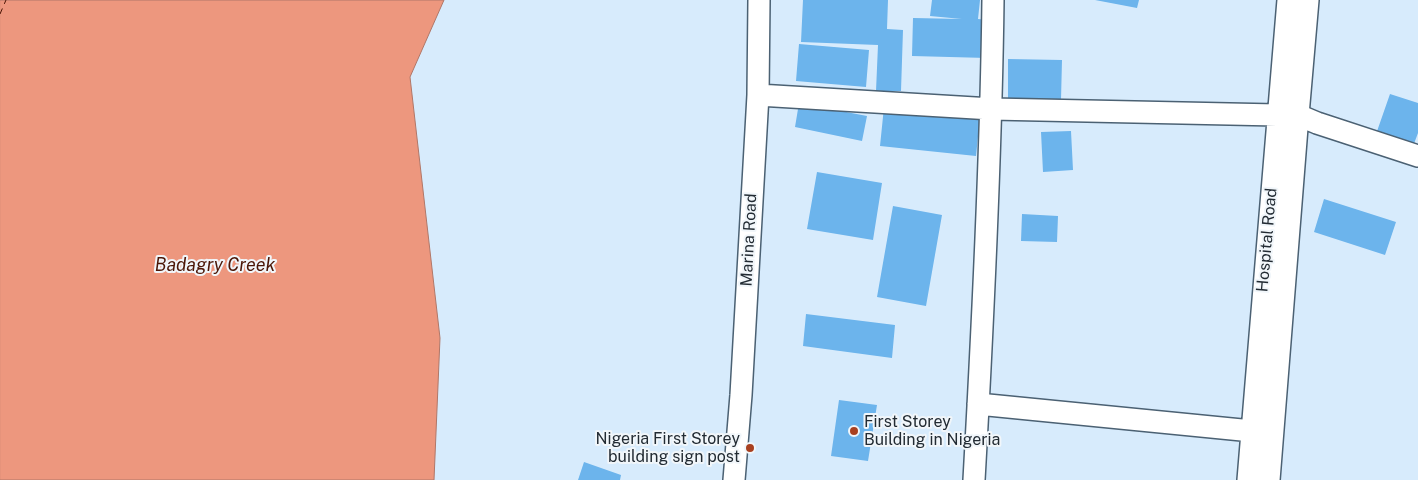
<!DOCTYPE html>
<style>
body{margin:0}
canvas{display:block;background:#d7ebfc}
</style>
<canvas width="1418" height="480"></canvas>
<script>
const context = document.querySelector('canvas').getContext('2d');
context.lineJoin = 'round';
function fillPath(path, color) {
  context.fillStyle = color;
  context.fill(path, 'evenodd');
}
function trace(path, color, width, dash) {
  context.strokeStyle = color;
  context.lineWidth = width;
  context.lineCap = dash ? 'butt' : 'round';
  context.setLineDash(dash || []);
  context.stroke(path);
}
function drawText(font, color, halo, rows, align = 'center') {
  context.font = font + ' "Public Sans",sans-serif';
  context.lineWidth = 4;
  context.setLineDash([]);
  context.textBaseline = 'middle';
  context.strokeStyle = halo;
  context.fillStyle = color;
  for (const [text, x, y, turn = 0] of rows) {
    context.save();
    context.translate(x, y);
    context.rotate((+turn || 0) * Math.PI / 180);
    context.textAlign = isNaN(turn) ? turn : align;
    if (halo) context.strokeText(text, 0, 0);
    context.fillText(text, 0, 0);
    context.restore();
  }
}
const water = new Path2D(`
 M 0,0 L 444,0 L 410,77 L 440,338 L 434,480 L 0,480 Z`);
fillPath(water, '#ed977e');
trace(water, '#b07768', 1);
trace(new Path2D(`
 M 0,14 L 6,0`), '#4b1606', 1, [6, 5]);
fillPath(new Path2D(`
 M 803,0 L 888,0 L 887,29 L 903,30 L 901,91 L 876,91 L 878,45 L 801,42 Z
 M 932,0 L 980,0 L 978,19 L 988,20 L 987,58 L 912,56 L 913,18 L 962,19 L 930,16 Z
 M 1095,0 L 1139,0 L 1137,8 Z
 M 799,44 L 869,50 L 866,87 L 796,81 Z
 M 1008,59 L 1062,60 L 1061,100 L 1008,99 Z
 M 1390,94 L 1418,103 L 1418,133 L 1412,149 L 1375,137 Z
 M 799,103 L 867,116 L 862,141 L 795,127 Z
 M 884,107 L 980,117 L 976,156 L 880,146 Z
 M 1071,131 L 1073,170 L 1043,172 L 1041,132 Z
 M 817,172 L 882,183 L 873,240 L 807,229 Z
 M 1324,199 L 1396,222 L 1385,255 L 1314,232 Z
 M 893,206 L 942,215 L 926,306 L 877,297 Z
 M 1022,214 L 1058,216 L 1057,242 L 1021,241 Z
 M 806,314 L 895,325 L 892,358 L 803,346 Z
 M 839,400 L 877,405 L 868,461 L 831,456 Z
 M 584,462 L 621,475 L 620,480 L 578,480 Z`), '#6cb4ec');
const minor = new Path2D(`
 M 758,95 L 992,109 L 1277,115
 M 1298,115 L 1317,123 L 1418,156
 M 978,404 L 1252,431
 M 734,480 L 741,395 L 758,95 L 759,0
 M 974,480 C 983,320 991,160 993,0
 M 1248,480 L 1288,0
 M 1269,480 L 1298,115 L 1308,0`);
trace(minor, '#4b6173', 24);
trace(minor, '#fff', 21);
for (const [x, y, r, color] of [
 [854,431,5,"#a84020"],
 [750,448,5,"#a84020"]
]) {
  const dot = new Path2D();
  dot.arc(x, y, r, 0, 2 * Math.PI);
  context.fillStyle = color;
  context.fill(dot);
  trace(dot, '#f1f6fa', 2);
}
drawText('16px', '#222b33', '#f1f6fa', [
 ["Marina Road",749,240,-87],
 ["Hospital Road",1267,240,-85]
]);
drawText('16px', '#222b33', '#f1f6fa', [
 ["First Storey",864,422],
 ["Building in Nigeria",864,440],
 ["Nigeria First Storey",740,439,"right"],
 ["building sign post",740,457,"right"]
], 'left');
drawText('italic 18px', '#4b1606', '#f1f6fa', [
 ["Badagry Creek",215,265]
]);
</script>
